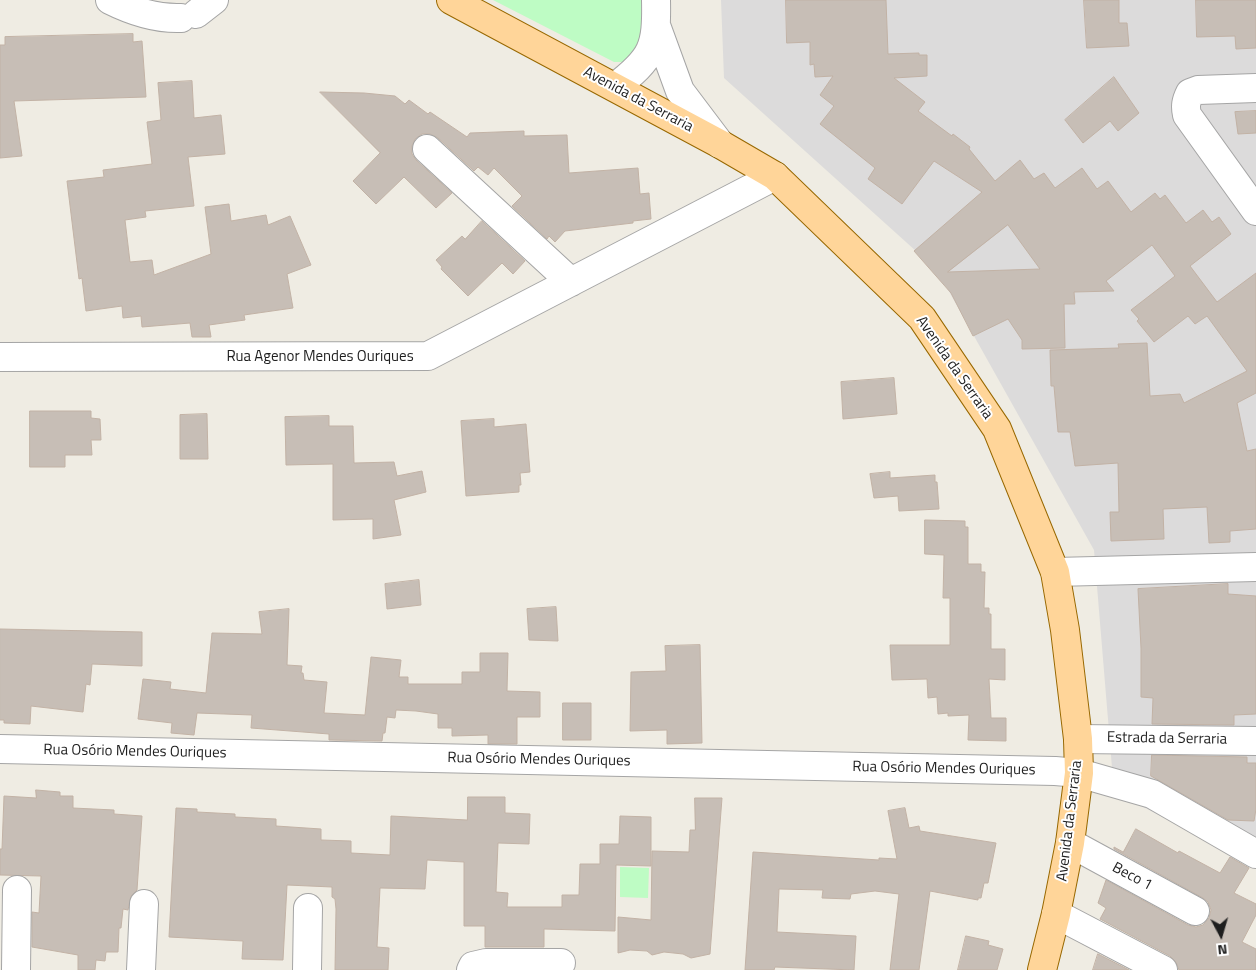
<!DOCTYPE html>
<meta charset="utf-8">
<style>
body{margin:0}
#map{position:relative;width:1256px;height:970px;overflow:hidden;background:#efece3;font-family:"Titillium Web",sans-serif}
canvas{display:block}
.north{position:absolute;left:1196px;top:910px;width:50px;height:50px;-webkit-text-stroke:4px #fff;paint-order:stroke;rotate:174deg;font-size:14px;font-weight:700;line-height:20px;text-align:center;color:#1e1e1e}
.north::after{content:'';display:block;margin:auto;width:18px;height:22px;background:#1e1e1e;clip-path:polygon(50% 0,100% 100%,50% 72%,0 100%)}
</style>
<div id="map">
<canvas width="1256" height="970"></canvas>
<div class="north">N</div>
</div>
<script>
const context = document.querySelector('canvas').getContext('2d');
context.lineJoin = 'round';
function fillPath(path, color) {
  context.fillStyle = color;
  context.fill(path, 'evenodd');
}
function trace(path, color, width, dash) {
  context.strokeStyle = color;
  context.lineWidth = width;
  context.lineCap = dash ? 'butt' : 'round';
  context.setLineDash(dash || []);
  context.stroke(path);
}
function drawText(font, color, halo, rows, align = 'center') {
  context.font = font + ' "Titillium Web",sans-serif';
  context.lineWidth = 4;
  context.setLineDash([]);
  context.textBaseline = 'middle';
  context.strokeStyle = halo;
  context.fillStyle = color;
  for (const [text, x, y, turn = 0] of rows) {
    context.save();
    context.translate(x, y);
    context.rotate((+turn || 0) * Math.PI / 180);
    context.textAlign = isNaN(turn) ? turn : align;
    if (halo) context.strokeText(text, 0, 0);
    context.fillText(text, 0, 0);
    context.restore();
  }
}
fillPath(new Path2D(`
 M 721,0 L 1256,0 L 1256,865 L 1114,792 L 1094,550 L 937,270 L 724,78 Z`), '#dcdbdb');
fillPath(new Path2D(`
 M 493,0 L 642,0 L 643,42 L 629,60 L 622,62 L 614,62 Z
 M 620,867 L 649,868 L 648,898 L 620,897 Z`), '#befcc4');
const building = new Path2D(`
 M 786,0 L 886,0 L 888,54 L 919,53 L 919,55 L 927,55 L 927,76 L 894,78 L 925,102 L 918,111 L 952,136 L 953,134 L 970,147 L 969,149 L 995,181 L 1020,160 L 1034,179 L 1044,173 L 1055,188 L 1082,168 L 1097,189 L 1108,181 L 1131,212 L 1155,193 L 1160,199 L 1165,195 L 1186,223 L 1203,210 L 1212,222 L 1219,217 L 1231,234 L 1190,266 L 1217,302 L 1256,273 L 1256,393 L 1237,403 L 1247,451 L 1256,449 L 1256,529 L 1230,531 L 1230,542 L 1209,543 L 1207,507 L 1163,509 L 1164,539 L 1111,541 L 1110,512 L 1119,512 L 1118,463 L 1075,466 L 1070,432 L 1058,432 L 1054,386 L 1051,386 L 1050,350 L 1119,348 L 1118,344 L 1147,343 L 1150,396 L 1180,394 L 1184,403 L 1247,371 L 1207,316 L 1195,324 L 1188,316 L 1154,342 L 1137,321 L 1139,319 L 1131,310 L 1175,276 L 1152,245 L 1106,281 L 1114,291 L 1074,292 L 1075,304 L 1064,304 L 1065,348 L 1022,349 L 1022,340 L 1008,319 L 973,336 L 951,293 L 914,251 L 982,192 L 934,161 L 902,204 L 868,179 L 875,168 L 820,124 L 834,106 L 820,95 L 833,76 L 815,77 L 814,64 L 810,65 L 810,42 L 787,43 ZM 1008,225 L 1040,269 L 948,272 Z
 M 1084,0 L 1119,0 L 1119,23 L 1127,23 L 1129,46 L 1087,48 Z
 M 1196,0 L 1256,0 L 1256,48 L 1236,49 L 1235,36 L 1197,37 Z
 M 133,34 L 133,42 L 142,41 L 146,97 L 14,101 L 22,156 L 0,158 L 0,45 L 5,45 L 5,37 Z
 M 1114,77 L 1139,113 L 1118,131 L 1110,121 L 1083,143 L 1065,120 Z
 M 192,81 L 194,118 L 221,115 L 225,154 L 188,157 L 194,206 L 145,211 L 146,217 L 125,220 L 130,262 L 152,260 L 154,275 L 211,254 L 205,207 L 229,204 L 231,221 L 266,215 L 268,225 L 290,216 L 311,265 L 287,274 L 293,308 L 244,315 L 245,320 L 209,325 L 211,337 L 192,337 L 190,323 L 142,327 L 141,316 L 123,318 L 122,306 L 86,311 L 82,278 L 79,279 L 67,181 L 104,177 L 103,170 L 152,164 L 147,122 L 161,120 L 158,83 Z
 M 320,92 L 364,93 L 395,96 L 405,104 L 409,100 L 428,114 L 430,112 L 467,137 L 470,133 L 524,131 L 524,136 L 567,135 L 569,173 L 638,168 L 640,194 L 649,193 L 651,219 L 633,221 L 633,223 L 565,231 L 555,242 L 549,236 L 547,239 L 512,206 L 522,196 L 494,168 L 488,175 L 478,167 L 474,171 L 438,138 L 430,134 L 422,134 L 415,139 L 412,146 L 412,154 L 416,160 L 452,193 L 436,208 L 404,177 L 376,204 L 353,181 L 380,153 Z
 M 1256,111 L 1256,133 L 1238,134 L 1235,112 Z
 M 482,221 L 525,261 L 513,274 L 502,263 L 468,296 L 441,269 L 442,267 L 436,260 L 462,236 L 465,239 Z
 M 894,378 L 897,414 L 843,419 L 841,382 Z
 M 30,411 L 91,411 L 91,418 L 100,419 L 101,440 L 91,440 L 92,455 L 65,455 L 65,467 L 30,467 Z
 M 207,414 L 208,459 L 180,459 L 180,415 Z
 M 329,416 L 329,426 L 353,426 L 354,463 L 394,462 L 397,476 L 422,471 L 426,492 L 394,500 L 401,535 L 373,539 L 373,519 L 333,520 L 333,464 L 286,465 L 285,417 Z
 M 494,419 L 494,427 L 526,424 L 530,472 L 520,473 L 521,485 L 519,485 L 519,492 L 466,496 L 461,421 Z
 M 890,472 L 890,478 L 935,475 L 935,482 L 937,482 L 939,509 L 899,511 L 898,496 L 874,498 L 870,474 Z
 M 925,520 L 965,521 L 965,527 L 968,527 L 968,564 L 981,564 L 981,572 L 985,572 L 984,608 L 989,608 L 989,614 L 991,614 L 991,649 L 1005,649 L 1005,680 L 989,679 L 991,718 L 1006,718 L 1006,741 L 968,740 L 969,715 L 948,716 L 948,713 L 938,714 L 937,697 L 928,698 L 927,679 L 892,680 L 890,645 L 950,645 L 950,598 L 943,598 L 944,555 L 925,554 Z
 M 419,580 L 421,605 L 387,609 L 385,584 Z
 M 1228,584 L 1228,594 L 1256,596 L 1256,714 L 1234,715 L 1234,725 L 1152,724 L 1153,698 L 1141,697 L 1141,648 L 1138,589 Z
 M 556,607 L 558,641 L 529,640 L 527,609 Z
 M 289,609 L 287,665 L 302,666 L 301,673 L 303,673 L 304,680 L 327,682 L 324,713 L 365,715 L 371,657 L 401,660 L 399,677 L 408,677 L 408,684 L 462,684 L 462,672 L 480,672 L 480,653 L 508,653 L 507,691 L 540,692 L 540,717 L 517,717 L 517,744 L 488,744 L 488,735 L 452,736 L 452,728 L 438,728 L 438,714 L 416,711 L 396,710 L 395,718 L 387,717 L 385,733 L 383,733 L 382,741 L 329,740 L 329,734 L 251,728 L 252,715 L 197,713 L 194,735 L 171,733 L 172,723 L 138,719 L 143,679 L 171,682 L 170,689 L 206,693 L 212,633 L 262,634 L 259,612 Z
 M 0,629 L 142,632 L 142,666 L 92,664 L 90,685 L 86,684 L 83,712 L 31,706 L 30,724 L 4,723 L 4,720 L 0,720 Z
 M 700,645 L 702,743 L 667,744 L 667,730 L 630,731 L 631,672 L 666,671 L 665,646 Z
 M 563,703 L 591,703 L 591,740 L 563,740 Z
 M 1152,755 L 1247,757 L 1247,763 L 1256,763 L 1256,809 L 1254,821 L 1228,820 L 1151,776 Z
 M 36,790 L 60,792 L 60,796 L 73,796 L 73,808 L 114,810 L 114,814 L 142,816 L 137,890 L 131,896 L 128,910 L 123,909 L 121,928 L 119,928 L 118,952 L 106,952 L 105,961 L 96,960 L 95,970 L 78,970 L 78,955 L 32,947 L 32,912 L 39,913 L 41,876 L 0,875 L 0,849 L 2,849 L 4,796 L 36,798 Z
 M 468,797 L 505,797 L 505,813 L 530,814 L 529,844 L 498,843 L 496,892 L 508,893 L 507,907 L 562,907 L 562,895 L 579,895 L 580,864 L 600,864 L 600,844 L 619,844 L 620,816 L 651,817 L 651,866 L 616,865 L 615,931 L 544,929 L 544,947 L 485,947 L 485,926 L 464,926 L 464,862 L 427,860 L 425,889 L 380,888 L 377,947 L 389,948 L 388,970 L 335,970 L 336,909 L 335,899 L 332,897 L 332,887 L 287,885 L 283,960 L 242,959 L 243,941 L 169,937 L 176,808 L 197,809 L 197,812 L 235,814 L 235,817 L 276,819 L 276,826 L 321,829 L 321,840 L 351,841 L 351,853 L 390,855 L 391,816 L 467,820 Z
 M 695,798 L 722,798 L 710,954 L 691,958 L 683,954 L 664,952 L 652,955 L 647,951 L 630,950 L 618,953 L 618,917 L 651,920 L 652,851 L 689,852 L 690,830 L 695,830 Z
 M 905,808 L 909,828 L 919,826 L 920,831 L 996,843 L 988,883 L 984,883 L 981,898 L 978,898 L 978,900 L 930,891 L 919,970 L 890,970 L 899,894 L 875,891 L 851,894 L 850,899 L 822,898 L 823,890 L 779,889 L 777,932 L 856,936 L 854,970 L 775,967 L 774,970 L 745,970 L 753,852 L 879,860 L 879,858 L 897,859 L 888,811 Z
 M 1136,829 L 1178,853 L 1179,851 L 1220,873 L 1230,857 L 1249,868 L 1234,893 L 1256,904 L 1256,915 L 1242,942 L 1256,949 L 1256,970 L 1179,970 L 1176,962 L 1170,956 L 1100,919 L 1106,908 L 1098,903 L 1106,880 L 1188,925 L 1196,927 L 1203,925 L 1209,918 L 1211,910 L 1208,902 L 1203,898 L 1114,849 L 1114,847 L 1123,852 Z
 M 966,936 L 989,941 L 988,945 L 1003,949 L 997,970 L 958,970 Z
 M 1098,954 L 1129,970 L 1093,970 Z`);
fillPath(building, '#c7beb6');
trace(building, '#c2b2a5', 1);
const minor = new Path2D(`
 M 110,0 C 132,11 156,19 181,18
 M 196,14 L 214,0
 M 657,28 L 680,91 L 720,144
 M 615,87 C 653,58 657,47 656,0
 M 1256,88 L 1198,90 L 1190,93 C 1186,101 1185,106 1187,115 L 1256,211
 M 427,149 L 571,282
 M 0,357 L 428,356 L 775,176
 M 1055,572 L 1256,567
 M 1078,739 L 1256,741
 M 0,749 L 1055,771 L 1079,773 L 1152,794 L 1256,854
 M 1070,843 L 1195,911
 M 1056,914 L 1163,970
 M 16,970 L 17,890
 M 141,970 L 144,904
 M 307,970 L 308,908
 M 471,970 L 473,966 L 486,963 L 561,963`);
const major = new Path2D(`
 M 451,0 L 720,144 L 775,176 L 922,318 L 997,429 L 1055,572 L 1065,630 L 1078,739 L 1079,773 L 1070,843 L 1056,914 L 1042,970`);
trace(minor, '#a5a5a5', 30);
trace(major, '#986800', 30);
trace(minor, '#fff', 28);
trace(major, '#ffd599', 28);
drawText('15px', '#1e1e1e', '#fff', [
 ["Avenida da Serraria",638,100,28],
 ["Rua Agenor Mendes Ouriques",320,357],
 ["Avenida da Serraria",954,368,55],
 ["Estrada da Serraria",1167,739,1],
 ["Rua Osório Mendes Ouriques",135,752,1],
 ["Rua Osório Mendes Ouriques",539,760,1],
 ["Rua Osório Mendes Ouriques",944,769,1],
 ["Avenida da Serraria",1070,821,-83],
 ["Beco 1",1132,877,28]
]);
</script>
